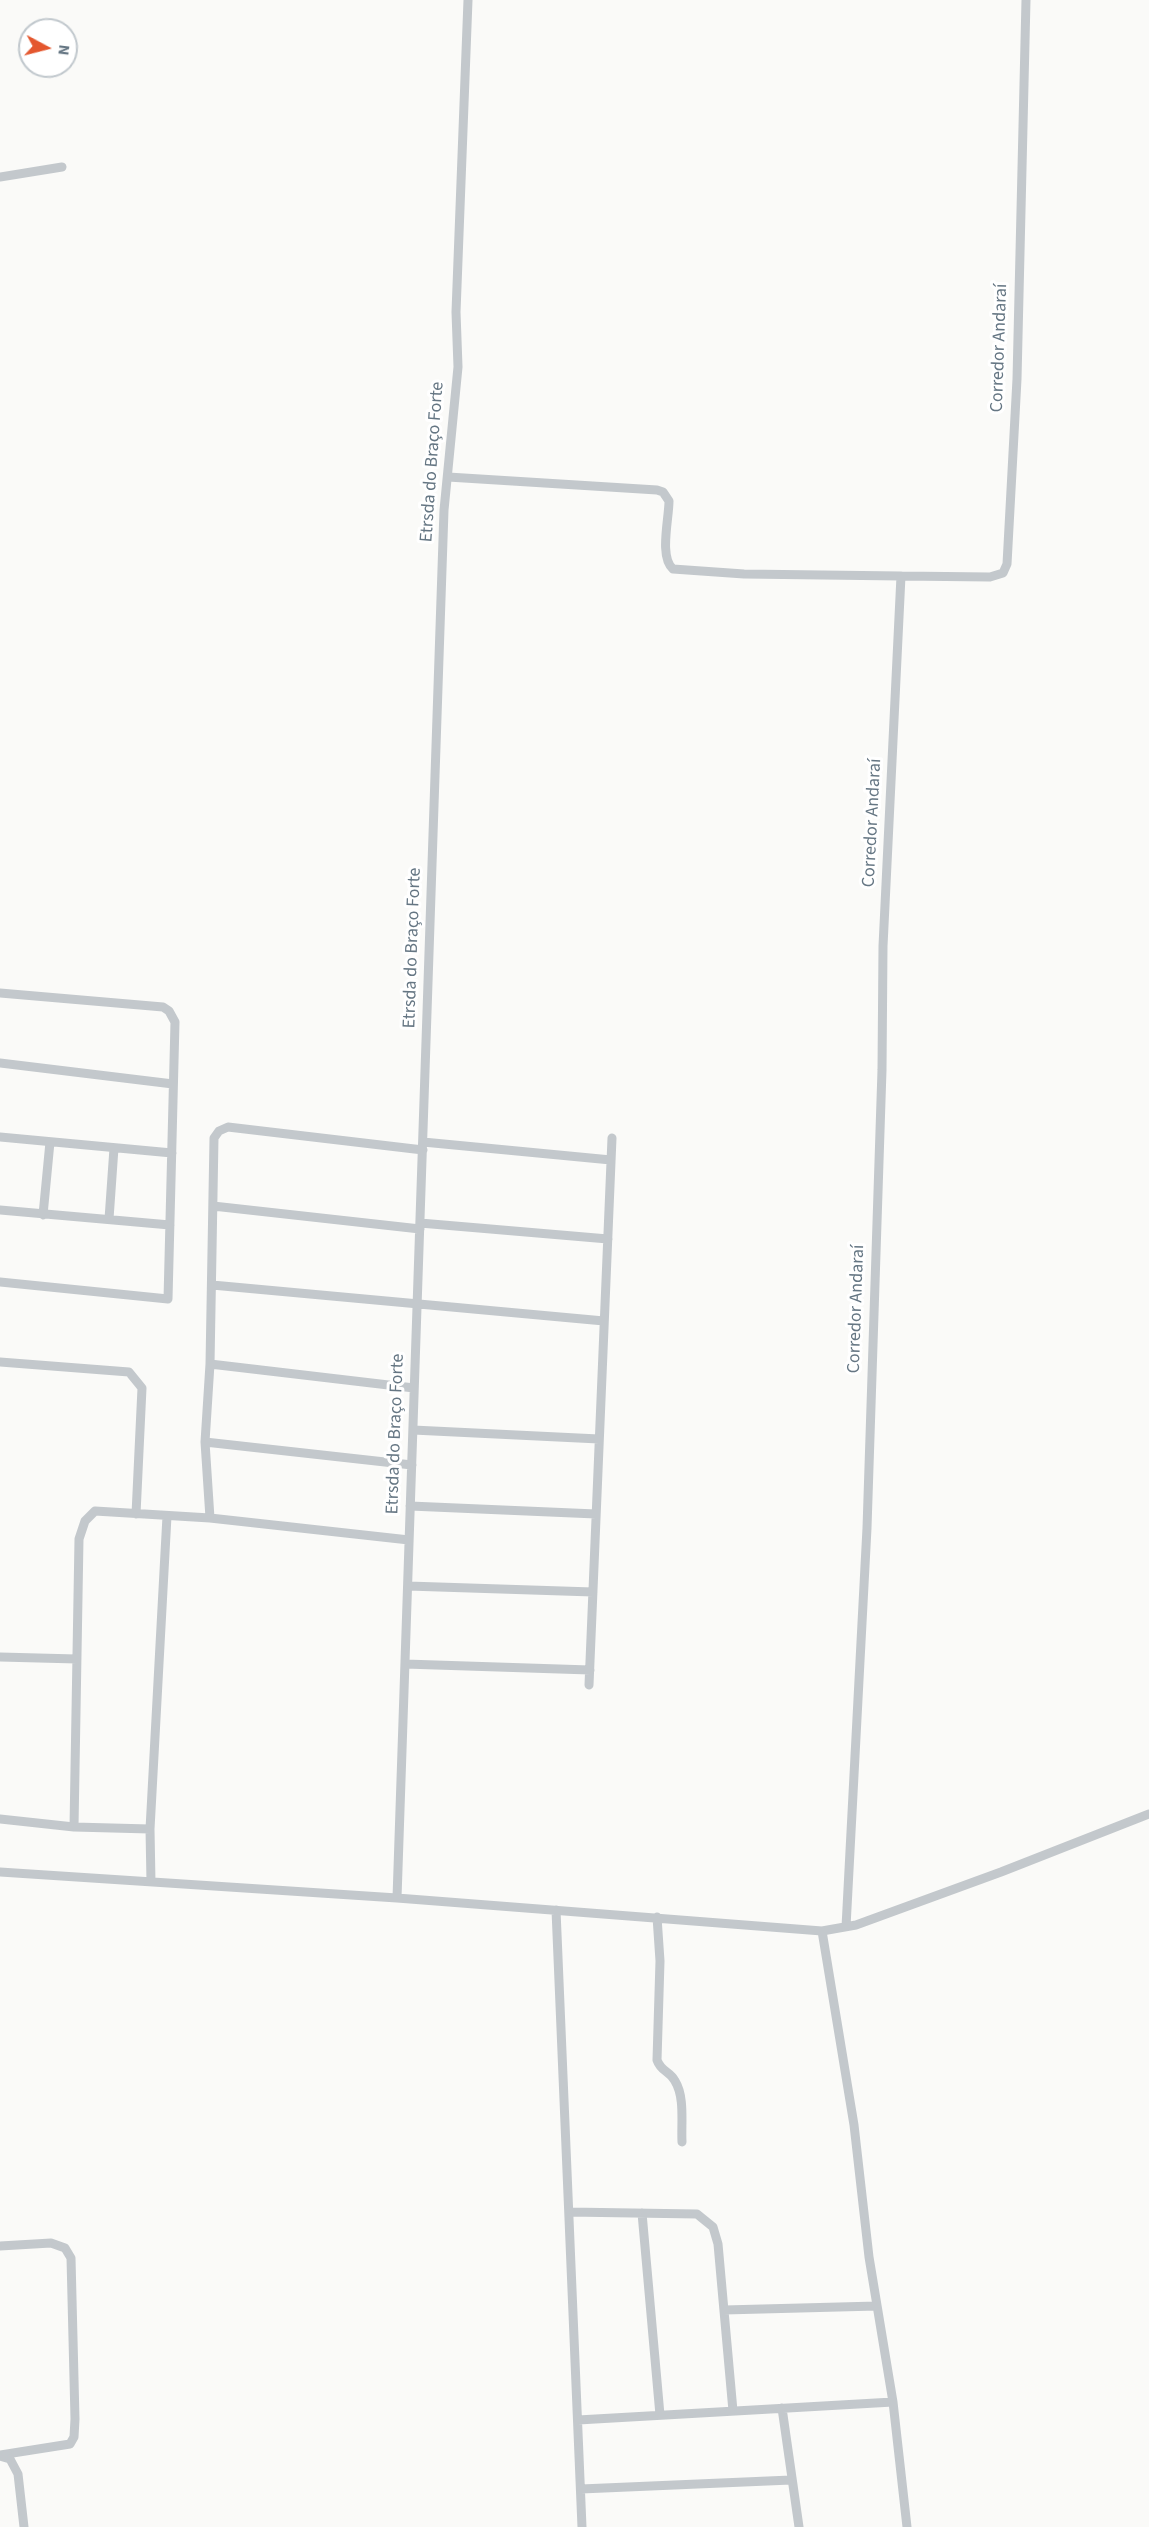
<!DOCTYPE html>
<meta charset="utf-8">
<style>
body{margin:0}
#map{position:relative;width:1149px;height:2527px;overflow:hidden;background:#fafaf8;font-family:"Source Sans 3",sans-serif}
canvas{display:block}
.north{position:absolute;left:18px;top:18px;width:60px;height:60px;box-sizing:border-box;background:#fff;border:2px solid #c1c8cd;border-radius:50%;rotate:97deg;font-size:16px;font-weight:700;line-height:24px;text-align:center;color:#657683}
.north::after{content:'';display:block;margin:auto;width:21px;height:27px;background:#e4572e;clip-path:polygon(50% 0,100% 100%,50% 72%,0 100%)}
</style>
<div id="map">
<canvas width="1149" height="2527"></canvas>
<div class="north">N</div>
</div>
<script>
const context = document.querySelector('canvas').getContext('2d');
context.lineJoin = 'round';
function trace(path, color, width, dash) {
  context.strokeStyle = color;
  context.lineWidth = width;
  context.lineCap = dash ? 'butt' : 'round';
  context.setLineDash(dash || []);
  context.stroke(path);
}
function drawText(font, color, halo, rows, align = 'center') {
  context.font = font + ' "Source Sans 3",sans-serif';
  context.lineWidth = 6;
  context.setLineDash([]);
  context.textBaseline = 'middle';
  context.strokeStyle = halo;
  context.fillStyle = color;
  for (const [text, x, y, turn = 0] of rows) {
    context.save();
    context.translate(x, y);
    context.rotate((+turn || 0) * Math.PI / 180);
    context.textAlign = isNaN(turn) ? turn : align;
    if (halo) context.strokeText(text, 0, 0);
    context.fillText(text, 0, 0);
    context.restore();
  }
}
trace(new Path2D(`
 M 0,177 L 62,167
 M 448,477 L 657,490 L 663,492 L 669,501 C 669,519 659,557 673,569 L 744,574 L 901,576
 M 0,993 L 163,1007 L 169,1011 L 175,1022 L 168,1299 L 0,1282
 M 0,1063 L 173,1084
 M 0,1137 L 172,1153
 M 423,1142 L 611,1160
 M 213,1206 L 420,1229
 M 0,1210 L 170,1225
 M 43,1215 L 50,1142
 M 109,1219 L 114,1148
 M 420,1223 L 608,1239
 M 212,1285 L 604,1321
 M 0,1362 L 129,1372 L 142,1388 L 136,1514
 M 210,1364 L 414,1388
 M 413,1430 L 599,1439
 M 205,1442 L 412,1465
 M 410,1506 L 596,1514
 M 409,1540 L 210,1518 L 205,1442 L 210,1364 L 214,1138 L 219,1131 L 228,1127 L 423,1150
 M 408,1586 L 593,1592
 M 0,1657 L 77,1659
 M 405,1664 L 590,1670
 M 589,1685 L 612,1138
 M 0,1819 L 74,1827 L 150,1829
 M 74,1827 L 79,1539 L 85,1521 L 95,1511 L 210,1518
 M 0,1872 L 397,1898 L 822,1931 L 856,1925 L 1001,1872 L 1149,1814
 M 151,1882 L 150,1829 L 167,1516
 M 397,1898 L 444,510 L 458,367 L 456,312 L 468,0
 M 556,1910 L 582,2527
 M 657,1917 L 660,1961 L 657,2060 C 661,2072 670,2071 675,2081 C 685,2097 681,2123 682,2142
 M 846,1927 L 867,1528 L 882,1070 L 883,946 L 901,576 L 990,577 L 1003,573 L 1007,564 L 1017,379 L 1026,0
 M 822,1931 L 854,2125 L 869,2257 L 893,2402 L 907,2527
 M 569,2212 L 697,2214 L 713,2227 L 718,2244 L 733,2411
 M 642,2213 L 660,2415
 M 0,2246 L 51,2243 L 65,2248 L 71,2258 L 75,2419 L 74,2437 L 70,2444 L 0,2455
 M 724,2310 L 877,2306
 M 782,2408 L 799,2527
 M 578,2420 L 893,2402
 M 0,2456 L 10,2459 L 18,2474 L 24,2527
 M 581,2489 L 791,2480`), '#c3c8cc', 9);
drawText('18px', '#657683', '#fff', [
 ["Corredor Andaraí",1000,348,-88],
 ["Etrsda do Braço Forte",433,462,-86],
 ["Corredor Andaraí",873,823,-87],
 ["Etrsda do Braço Forte",413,948,-88],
 ["Corredor Andaraí",857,1309,-88],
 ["Etrsda do Braço Forte",396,1434,-88]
]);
</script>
